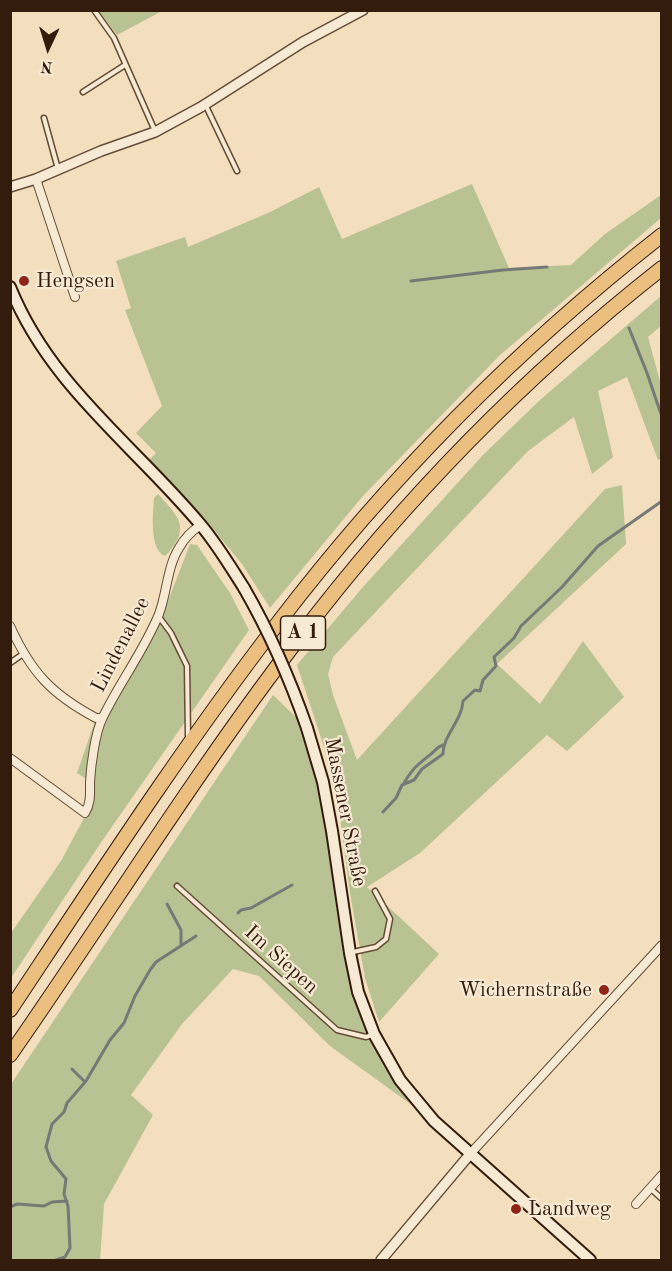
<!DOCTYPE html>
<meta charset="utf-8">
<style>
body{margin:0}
#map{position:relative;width:672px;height:1271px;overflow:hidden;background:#f3debe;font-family:"Old Standard TT",serif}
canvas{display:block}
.frame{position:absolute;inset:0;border:12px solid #341c0c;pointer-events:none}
.north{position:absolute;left:18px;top:18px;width:60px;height:60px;-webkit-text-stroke:4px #f7ead5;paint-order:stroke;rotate:184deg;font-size:16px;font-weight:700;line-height:24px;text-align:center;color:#341c0c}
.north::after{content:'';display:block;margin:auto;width:21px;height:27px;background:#341c0c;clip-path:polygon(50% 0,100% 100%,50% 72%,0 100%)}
</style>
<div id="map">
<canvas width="672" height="1271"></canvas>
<div class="frame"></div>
<div class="north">N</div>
</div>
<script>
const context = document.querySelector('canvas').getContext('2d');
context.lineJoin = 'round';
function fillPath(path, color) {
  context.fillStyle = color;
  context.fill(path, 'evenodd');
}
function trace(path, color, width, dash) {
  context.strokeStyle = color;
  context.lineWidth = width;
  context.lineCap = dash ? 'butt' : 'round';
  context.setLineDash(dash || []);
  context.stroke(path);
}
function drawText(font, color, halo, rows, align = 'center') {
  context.font = font + ' "Old Standard TT",serif';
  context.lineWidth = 4.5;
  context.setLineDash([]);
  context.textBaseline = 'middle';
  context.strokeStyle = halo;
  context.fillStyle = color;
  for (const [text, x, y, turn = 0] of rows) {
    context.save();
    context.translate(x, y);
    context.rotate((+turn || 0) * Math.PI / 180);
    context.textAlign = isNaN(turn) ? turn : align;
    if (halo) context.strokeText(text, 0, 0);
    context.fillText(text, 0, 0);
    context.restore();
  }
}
fillPath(new Path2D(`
 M 99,11 L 162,11 L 117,35 Z
 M 472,184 L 509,268 L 571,265 L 605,234 L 661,195 L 661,218 L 500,355 L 362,497 L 270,608 L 242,564 L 204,518 L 149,460 L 156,453 L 136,433 L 162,406 L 125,310 L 131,308 L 116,261 L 185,237 L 188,247 L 268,213 L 319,187 L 342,239 Z
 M 661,296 L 661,326 L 648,337 L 661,385 L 661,458 L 658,460 L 627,377 L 598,391 L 613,457 L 592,474 L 574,417 L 528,451 L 333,657 L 328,674 L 333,695 L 357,760 L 605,489 L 622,485 L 626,544 L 497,664 L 540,704 L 583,641 L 624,697 L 567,751 L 547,735 L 420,853 L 367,887 L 439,954 L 379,1022 L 365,978 L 350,893 L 340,817 L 325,750 L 297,665 L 363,587 L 483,455 L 540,400 Z
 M 158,494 C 179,517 192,529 165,556 C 149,550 153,512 154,498 Z
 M 190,544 L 197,545 L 230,593 L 249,630 L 102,841 L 11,978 L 11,933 L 61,861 L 84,818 L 90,781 L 77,773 L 96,718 L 160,622 Z
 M 273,695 L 307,728 L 323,782 L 350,953 L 374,1034 L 434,1121 L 330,1046 L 259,976 L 233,969 L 182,1024 L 131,1095 L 153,1115 L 104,1204 L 100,1260 L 11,1260 L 11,1084 Z`), '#b9c293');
trace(new Path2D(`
 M 411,281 L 503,270 L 547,267
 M 629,328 L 647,373 L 662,417
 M 404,783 C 413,768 417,765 431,754 C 436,750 437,747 443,745
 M 383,812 L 396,798 L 402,785 L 414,780 L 422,769 L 443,754 C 443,735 462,721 463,701 L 475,690 L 480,691 L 483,680 L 496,666 L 494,657 L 514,638 L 521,626 L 562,587 L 598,546 L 662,501
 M 167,904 L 181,930 L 181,946
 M 238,913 L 241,910 L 251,908 L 292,885
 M 72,1069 L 85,1082
 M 10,1207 L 17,1204 L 44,1206 L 52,1202 L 67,1201
 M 56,1260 L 65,1257 L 70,1248 L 68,1206 L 64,1194 L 66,1179 L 51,1161 L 46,1147 L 52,1124 L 64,1112 L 67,1103 L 86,1081 L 110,1040 L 124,1023 L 135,996 L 150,970 L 156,962 L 196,936`), '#767a76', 3);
const service = new Path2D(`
 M 94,10 L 114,38 L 155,131
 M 83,92 L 125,65
 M 205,104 L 237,171
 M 44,118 L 58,169
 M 159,617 L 171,633 L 187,666 L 188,736
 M 10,663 L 23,654
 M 177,886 L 337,1030 L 366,1037 L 372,1035
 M 353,952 L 376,947 L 386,939 L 390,919 L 375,891
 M 650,1188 L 662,1199`);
const minor = new Path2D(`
 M 36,179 L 75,297
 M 10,626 C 31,672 51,694 96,718 L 102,718
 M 10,758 L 85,813 C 91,803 90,794 90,782 C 91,765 95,734 102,719 C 119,683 144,651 159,614 C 167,593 167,567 179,548 C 184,539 193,530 201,525
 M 471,1153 L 662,945
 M 636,1204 L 662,1175`);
const tertiary = new Path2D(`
 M 10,187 L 36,179 L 101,151 L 155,132 L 201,107 L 303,42 L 363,10
 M 381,1260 L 471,1153`);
const secondary = new Path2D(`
 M 10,287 C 50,386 134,445 200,524 C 217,544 230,566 244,588
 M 307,728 L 323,782 L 332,831 L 350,953 L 358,992 L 374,1034 L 400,1080 L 434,1121 L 590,1260`);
const motorway = new Path2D(`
 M 10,1010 C 97,879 182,748 278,623 C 388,479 519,347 662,235
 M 10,1055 C 107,916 195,773 298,639 C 402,502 526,375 662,268`);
trace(service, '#644c38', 7);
trace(minor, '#644c38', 10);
trace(tertiary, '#644c38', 12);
trace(secondary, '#341c0c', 14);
trace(motorway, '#341c0c', 16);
trace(service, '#f7ead5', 4);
trace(minor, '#f7ead5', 8);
trace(tertiary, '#f7ead5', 9);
trace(secondary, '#f7ead5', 10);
trace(motorway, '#eabf7f', 14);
const secondaryBridge = new Path2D(`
 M 244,588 C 270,633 290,679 307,728`);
trace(secondaryBridge, '#341c0c', 14, []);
trace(secondaryBridge, '#f7ead5', 10);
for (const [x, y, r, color] of [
 [24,281,6,"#8f2418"],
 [604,990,6,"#8f2418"],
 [516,1209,6,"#8f2418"]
]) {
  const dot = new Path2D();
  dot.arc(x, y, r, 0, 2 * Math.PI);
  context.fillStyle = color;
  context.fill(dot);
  trace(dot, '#f7ead5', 2);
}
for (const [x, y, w] of [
 [303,633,45]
]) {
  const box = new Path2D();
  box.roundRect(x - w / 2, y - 17, w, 34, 4.5);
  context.fillStyle = '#f7ead5';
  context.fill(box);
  trace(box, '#341c0c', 1.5);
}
drawText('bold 20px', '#341c0c', null, [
 ["A 1",303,633]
]);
drawText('21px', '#341c0c', '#f7ead5', [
 ["Hengsen",36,281],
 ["Wichernstraße",592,990,"right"],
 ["Landweg",528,1209]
], 'left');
drawText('21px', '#341c0c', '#f7ead5', [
 ["Lindenallee",121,645,-63],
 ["Massener Straße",345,812,79],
 ["Im Siepen",281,960,42]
]);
</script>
